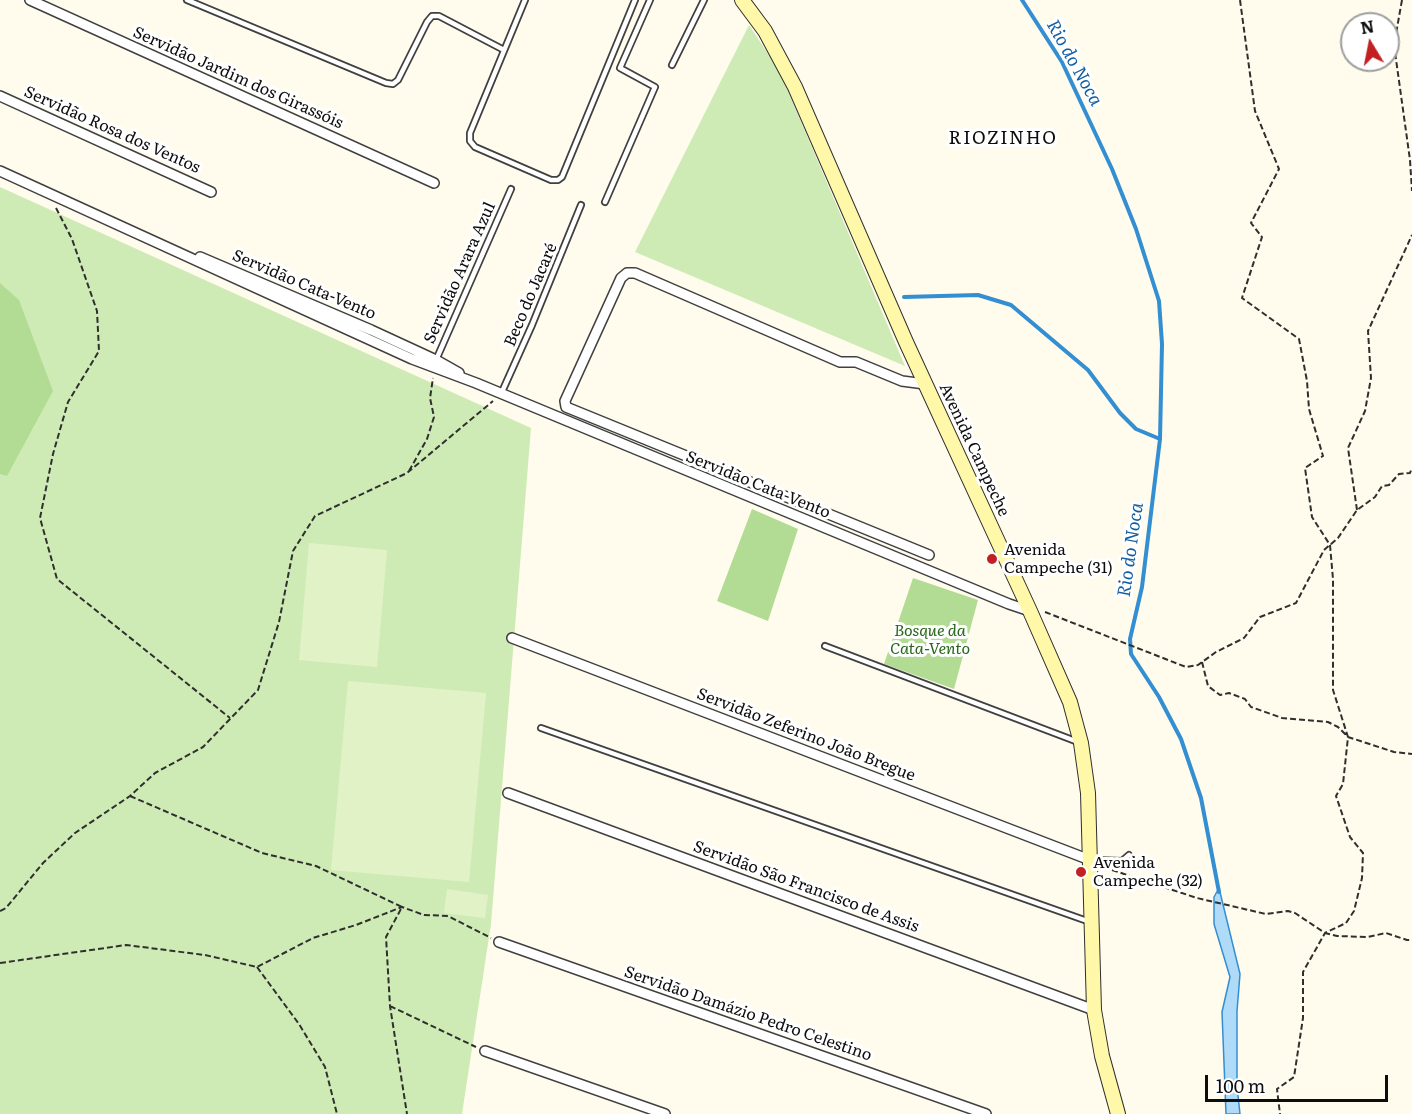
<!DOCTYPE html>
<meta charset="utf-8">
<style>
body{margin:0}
#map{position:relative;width:1412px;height:1114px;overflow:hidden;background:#fffced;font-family:Literata,serif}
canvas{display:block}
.north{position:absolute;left:1340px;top:12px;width:60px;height:60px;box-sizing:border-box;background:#fff;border:2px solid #9e9e9e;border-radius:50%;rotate:350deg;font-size:16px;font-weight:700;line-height:24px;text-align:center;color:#0d0d0d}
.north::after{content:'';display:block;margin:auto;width:21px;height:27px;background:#c22023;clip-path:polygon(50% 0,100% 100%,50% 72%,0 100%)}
.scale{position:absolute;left:1205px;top:1075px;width:183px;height:27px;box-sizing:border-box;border:3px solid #0d0d0d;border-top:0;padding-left:8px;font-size:18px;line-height:21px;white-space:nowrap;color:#0d0d0d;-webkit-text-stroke:4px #fff;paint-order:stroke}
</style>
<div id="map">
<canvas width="1412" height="1114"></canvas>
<div class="north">N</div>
<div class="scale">100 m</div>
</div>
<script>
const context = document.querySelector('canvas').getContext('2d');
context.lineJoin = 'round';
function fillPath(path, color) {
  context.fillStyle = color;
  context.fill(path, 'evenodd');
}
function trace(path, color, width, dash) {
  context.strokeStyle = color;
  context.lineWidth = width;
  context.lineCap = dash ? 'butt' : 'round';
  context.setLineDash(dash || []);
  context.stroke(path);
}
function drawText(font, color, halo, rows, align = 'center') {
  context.font = font + ' Literata,serif';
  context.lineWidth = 6;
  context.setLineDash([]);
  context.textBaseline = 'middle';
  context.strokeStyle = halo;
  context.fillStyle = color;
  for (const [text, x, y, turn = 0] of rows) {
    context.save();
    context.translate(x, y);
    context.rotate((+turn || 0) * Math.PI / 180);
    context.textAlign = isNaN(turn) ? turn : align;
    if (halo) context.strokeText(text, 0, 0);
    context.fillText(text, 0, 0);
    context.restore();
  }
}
fillPath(new Path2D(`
 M 749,25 L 779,70 L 905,366 L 635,252 Z
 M 0,187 L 531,428 L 491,924 L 462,1114 L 0,1114 Z`), '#cfebb5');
fillPath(new Path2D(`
 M 0,283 L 19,300 L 53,391 L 7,476 L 0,474 Z
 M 752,509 L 798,529 L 768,621 L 717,601 Z
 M 913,578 L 978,600 L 954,689 L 884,664 Z`), '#b2dc94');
fillPath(new Path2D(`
 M 309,543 L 387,550 L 377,667 L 299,660 Z
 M 348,681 L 486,693 L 469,882 L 331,870 Z
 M 447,889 L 488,895 L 485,918 L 444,913 Z`), '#e2f2c7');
const water = new Path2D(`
 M 1219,888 L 1240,974 L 1237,1011 L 1237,1086 L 1240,1114 L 1226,1114 L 1222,1012 L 1230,977 L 1214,924 L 1214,897 Z`);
fillPath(water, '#afdbf8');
trace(water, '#338ed2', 1.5);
trace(new Path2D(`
 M 1022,0 L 1062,62 L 1112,169 L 1136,229 L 1159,301 L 1162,344 L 1160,439 L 1142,587 L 1130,639 L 1131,654 L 1159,697 L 1181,739 L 1201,798 L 1219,892
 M 904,297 L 978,295 L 1011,305 L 1088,370 L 1120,413 L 1136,429 L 1160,439`), '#338ed2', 4);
const lane = new Path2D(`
 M 187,0 L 386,83 L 393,84 L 398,80 L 427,22 L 432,16 L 439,16 L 504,50
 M 525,0 L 470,133 L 470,141 L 475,147 L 551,180 L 558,180 L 562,177 L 635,0
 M 672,65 L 704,0
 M 605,202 L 655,87 L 620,68 L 650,0
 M 436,360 L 511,189
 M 501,394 L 532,325 L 581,205
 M 825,646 L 1078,742
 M 541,728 L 1090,922
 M 1093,860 L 1122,861 L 1129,855`);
const street = new Path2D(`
 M 30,0 L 434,183
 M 0,96 L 211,192
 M 0,171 L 412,359 L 476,383 L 1009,604 L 1030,611
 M 200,257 L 371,330 L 436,360 L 459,373
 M 925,384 L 902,381 L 856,362 L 840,362 L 635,273 L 627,273 L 621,278 L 565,401 L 566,407 L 929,555
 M 512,638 L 1090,860
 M 508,793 L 1094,1010
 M 499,942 L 986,1114
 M 485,1051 L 665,1114`);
const secondary = new Path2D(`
 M 742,0 L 765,31 L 795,87 L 906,342 L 1030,611 L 1070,702 L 1081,743 L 1088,793 L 1094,1010 L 1102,1056 L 1118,1114`);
trace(lane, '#404040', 8);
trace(street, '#404040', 12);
trace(secondary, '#2f2f2f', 16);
trace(new Path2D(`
 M 1240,0 L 1255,111 L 1279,169 L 1251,223 L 1262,237 L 1242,298 L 1299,339 L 1307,381 L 1309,409 L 1323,456 L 1305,468 L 1312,517 L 1330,545 L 1333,579 L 1333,690 L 1348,737 L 1343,784 L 1336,796 L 1350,837 L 1363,853 L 1362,878 L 1354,911 L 1346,923 L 1325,933 L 1303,972 L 1303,1018 L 1294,1077 L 1277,1089 L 1280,1114
 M 1402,0 L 1394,45 L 1410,160 L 1412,191
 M 56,208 L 72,239 L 97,311 L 99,351 L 68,402 L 53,454 L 40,518 L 57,579 L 230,718
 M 409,471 L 427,439 L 434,417 L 430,398 L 433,378
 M 1357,510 L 1348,448 L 1365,411 L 1371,378 L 1368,331 L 1412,235
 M 1045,612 L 1186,667 L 1198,665 L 1216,652 L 1244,638 L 1260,617 L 1296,603 L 1324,550 L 1338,538 L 1357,510 L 1375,497 L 1382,486 L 1389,485 L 1399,474 L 1410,473 L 1412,468
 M 1202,662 L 1208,686 L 1220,695 L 1229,693 L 1245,699 L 1251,707 L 1282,718 L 1328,722 L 1338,727 L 1348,737 L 1394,752 L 1412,754
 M 130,796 L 262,853 L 316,866 L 402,907 L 386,937 L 390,1006 L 407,1114
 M 1112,870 L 1197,898 L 1240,908 L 1266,914 L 1288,911 L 1295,913 L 1325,933 L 1337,936 L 1368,937 L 1386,933 L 1407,940 L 1412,940
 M 0,911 L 6,908 L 43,863 L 75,833 L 130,796 L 155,773 L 203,747 L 258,690 L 279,622 L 293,551 L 315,516 L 407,473 L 493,401
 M 0,963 L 126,945 L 205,955 L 257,967 L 313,938 L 356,925 L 402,907 L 424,915 L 448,916 L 491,938
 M 257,967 L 299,1024 L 325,1067 L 337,1114
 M 390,1006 L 476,1047`), '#2f2f2f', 2, [6, 3]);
trace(lane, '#fff', 4.5);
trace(street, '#fff', 9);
trace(secondary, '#fff8a8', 14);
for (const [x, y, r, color] of [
 [992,559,6,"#c22023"],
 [1081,872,6,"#c22023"]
]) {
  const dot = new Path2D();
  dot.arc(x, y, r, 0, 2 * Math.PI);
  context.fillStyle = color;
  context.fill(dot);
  trace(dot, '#fff', 2);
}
drawText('16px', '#0d0d0d', '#fff', [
 ["Servidão Jardim dos Girassóis",238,78,24],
 ["Servidão Rosa dos Ventos",112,130,24],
 ["Servidão Arara Azul",460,273,-66],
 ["Servidão Cata-Vento",304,285,23],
 ["Beco do Jacaré",531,295,-67],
 ["Avenida Campeche",974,450,65],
 ["Servidão Cata-Vento",758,485,22],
 ["Servidão Zeferino João Bregue",806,735,21],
 ["Servidão São Francisco de Assis",806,887,20],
 ["Servidão Damázio Pedro Celestino",748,1014,19]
]);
drawText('16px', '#0d0d0d', '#fff', [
 ["Avenida",1004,550],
 ["Campeche (31)",1004,568],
 ["Avenida",1093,863],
 ["Campeche (32)",1093,881]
], 'left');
drawText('italic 16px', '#28671b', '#fff', [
 ["Bosque da",930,631],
 ["Cata-Vento",930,649]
]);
drawText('italic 18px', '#125fa3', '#fff', [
 ["Rio do Noca",1074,63,61],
 ["Rio do Noca",1131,550,-82]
]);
context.letterSpacing = '1.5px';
drawText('18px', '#0d0d0d', '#fff', [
 ["RIOZINHO",1003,139]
]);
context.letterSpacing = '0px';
</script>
